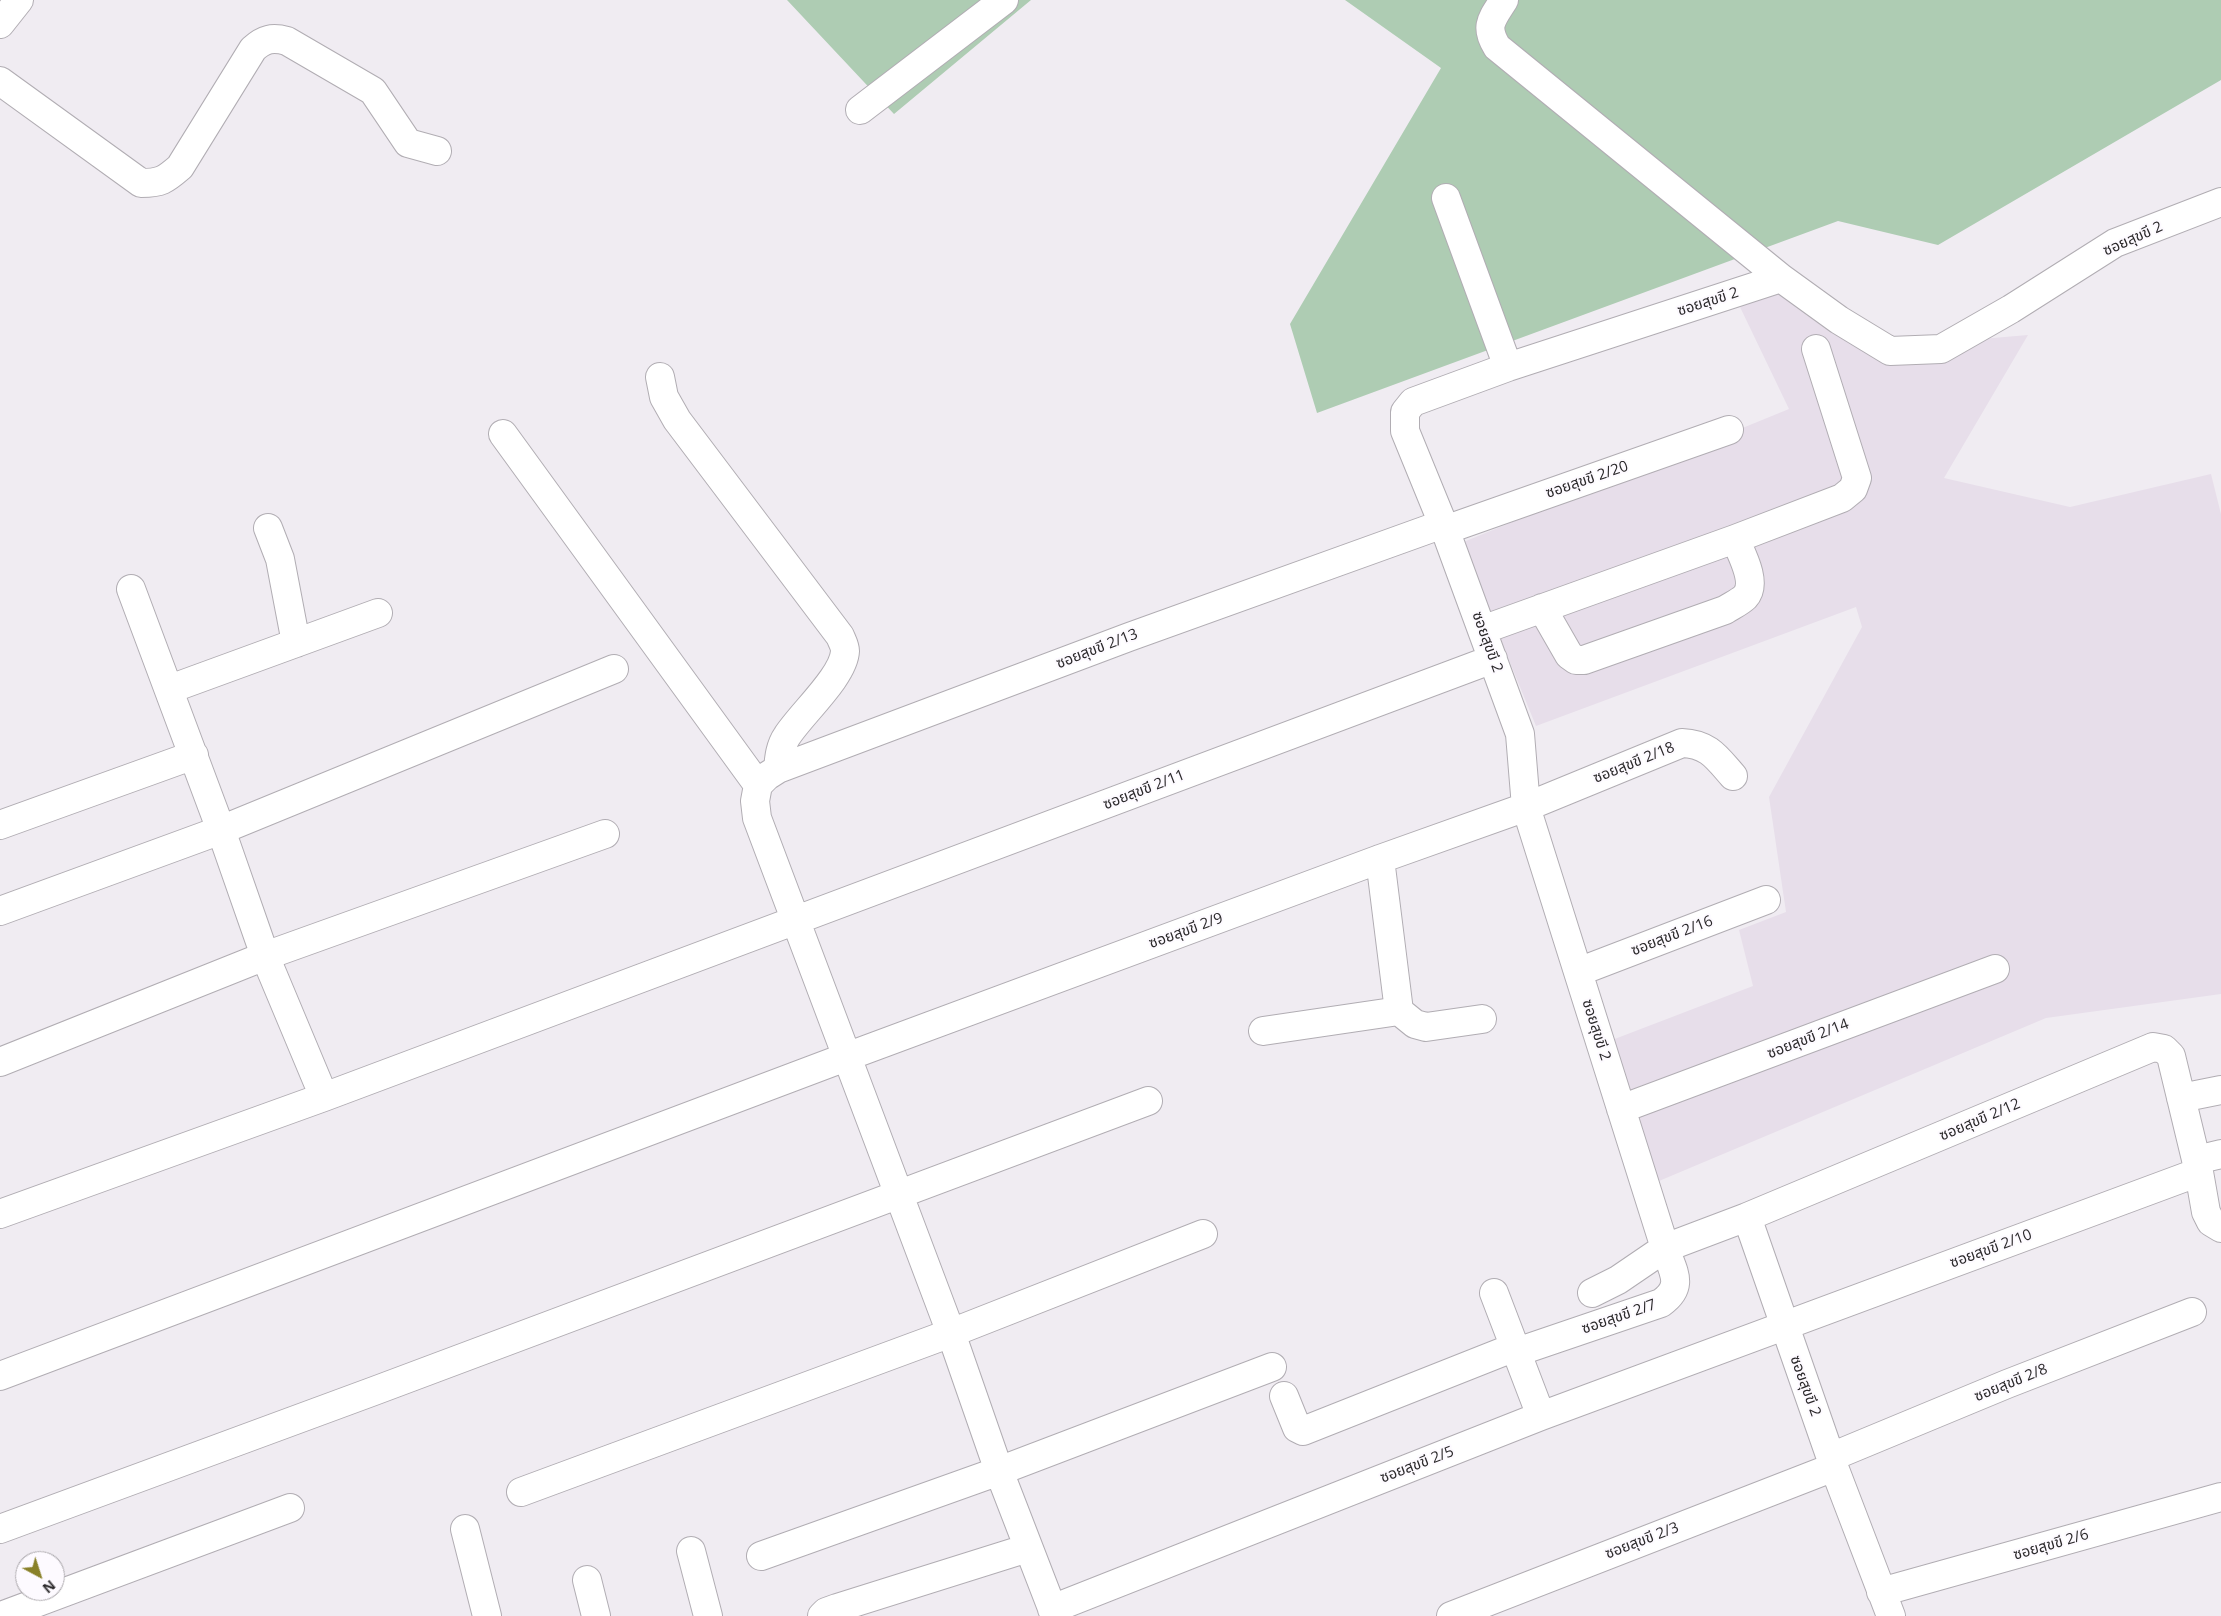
<!DOCTYPE html>
<meta charset="utf-8">
<style>
body{margin:0}
#map{position:relative;width:2221px;height:1616px;overflow:hidden;background:#f0ecf2;font-family:"Open Sans",sans-serif}
canvas{display:block}
.north{position:absolute;left:15px;top:1551px;width:50px;height:50px;box-sizing:border-box;background:#fdfaff;border:1px solid #a9a6aa;border-radius:50%;rotate:140deg;font-size:14px;font-weight:700;line-height:20px;text-align:center;color:#2b292b}
.north::after{content:'';display:block;margin:auto;width:18px;height:22px;background:#898129;clip-path:polygon(50% 0,100% 100%,50% 72%,0 100%)}
</style>
<div id="map">
<canvas width="2221" height="1616"></canvas>
<div class="north">N</div>
</div>
<script>
const context = document.querySelector('canvas').getContext('2d');
context.lineJoin = 'round';
function fillPath(path, color) {
  context.fillStyle = color;
  context.fill(path, 'evenodd');
}
function trace(path, color, width, dash) {
  context.strokeStyle = color;
  context.lineWidth = width;
  context.lineCap = dash ? 'butt' : 'round';
  context.setLineDash(dash || []);
  context.stroke(path);
}
function drawText(font, color, halo, rows, align = 'center') {
  context.font = font + ' "Open Sans","Noto Sans Thai",sans-serif';
  context.lineWidth = 4;
  context.setLineDash([]);
  context.textBaseline = 'middle';
  context.strokeStyle = halo;
  context.fillStyle = color;
  for (const [text, x, y, turn = 0] of rows) {
    context.save();
    context.translate(x, y);
    context.rotate((+turn || 0) * Math.PI / 180);
    context.textAlign = isNaN(turn) ? turn : align;
    if (halo) context.strokeText(text, 0, 0);
    context.fillText(text, 0, 0);
    context.restore();
  }
}
fillPath(new Path2D(`
 M 1779,290 L 1876,357 L 1954,358 L 1981,339 L 2028,335 L 1944,478 L 2070,507 L 2211,474 L 2221,514 L 2221,994 L 2046,1018 L 1659,1181 L 1612,1040 L 1753,986 L 1739,930 L 1786,912 L 1769,797 L 1862,627 L 1856,607 L 1536,726 L 1461,543 L 1789,409 L 1740,307 Z`), '#e7deea');
fillPath(new Path2D(`
 M 787,0 L 1031,0 L 894,114 Z
 M 1345,0 L 2221,0 L 2221,80 L 1938,245 L 1838,221 L 1317,413 L 1290,324 L 1441,68 Z`), '#aeccb3');
const minor = new Path2D(`
 M 1504,0 C 1492,19 1484,26 1497,47 L 1781,278
 M 0,24 L 19,0
 M 0,81 L 141,183 C 161,183 165,180 180,167 L 253,49 C 264,39 272,37 287,41 L 373,91 L 408,143 L 437,151
 M 860,110 L 1004,0
 M 1446,198 L 1508,367
 M 660,377 L 664,397 L 677,420 L 840,636 C 842,641 845,646 845,651 C 844,676 801,714 787,736 C 780,746 779,758 778,769
 M 503,434 L 758,785 L 755,801 L 757,818 L 951,1333 L 999,1471 L 1055,1616
 M 268,528 L 280,559 L 296,643
 M 1445,530 L 1729,430
 M 131,589 L 221,830 L 265,956 L 324,1097
 M 1542,608 L 1569,655 L 1576,660 L 1584,660 L 1725,610 C 1731,606 1740,602 1745,597 C 1758,583 1741,553 1735,539
 M 1482,630 L 1735,539 L 1842,498 L 1853,489 L 1857,478 L 1816,349
 M 170,689 L 378,613
 M 758,785 L 767,776 L 778,769 L 1129,637 L 1443,524
 M 0,825 L 194,755
 M 0,911 L 221,830 L 614,669
 M 1578,972 L 1766,900
 M 1399,1011 L 1415,1024 L 1426,1027 L 1482,1019
 M 1263,1031 L 1399,1011 L 1380,859
 M 0,1062 L 265,956 L 605,834
 M 2181,1098 L 2221,1090
 M 1621,1109 L 1995,969
 M 2196,1160 L 2221,1154
 M 0,1214 L 324,1097 L 1493,659
 M 1747,1217 L 2153,1047 L 2164,1049 L 2171,1056 L 2199,1172 L 2206,1212 L 2211,1222 L 2221,1228
 M 1494,1293 L 1541,1416
 M 1517,1352 L 1661,1303 C 1685,1286 1673,1272 1665,1248 L 1618,1280 L 1592,1293
 M 0,1376 L 846,1057 L 1380,859 L 1526,807 L 1682,743 C 1709,744 1717,758 1733,776
 M 1284,1396 L 1297,1428 L 1303,1431 L 1515,1347
 M 1831,1457 L 2007,1384 L 2192,1312
 M 521,1492 L 951,1333 L 1203,1234
 M 0,1529 L 374,1391 L 1148,1101
 M 465,1529 L 487,1616
 M 691,1551 L 708,1616
 M 761,1556 L 999,1471 L 1272,1367
 M 587,1580 L 596,1616
 M 1881,1592 L 2221,1497
 M 1052,1609 L 1541,1416 L 2199,1172
 M 1,1616 L 290,1508
 M 822,1616 L 826,1612 L 837,1608 L 1028,1548
 M 1451,1616 L 1834,1467
 M 1891,1616 L 1834,1467 L 1747,1217 L 1665,1248 L 1526,807 L 1520,734 L 1443,524 L 1405,431 L 1405,412 L 1413,402 L 1508,367 L 1781,278 L 1839,320 L 1890,351 L 1941,349 L 2011,309 L 2115,243 L 2221,202`);
trace(minor, '#b1adb3', 30);
trace(minor, '#fff', 28);
drawText('15px', '#2b292b', '#fdfaff', [
 ["ซอยสุขขี 2",2133,239,-24],
 ["ซอยสุขขี 2",1708,302,-18],
 ["ซอยสุขขี 2/20",1587,480,-19],
 ["ซอยสุขขี 2",1487,642,70],
 ["ซอยสุขขี 2/13",1097,649,-21],
 ["ซอยสุขขี 2/18",1634,763,-22],
 ["ซอยสุขขี 2/11",1144,790,-21],
 ["ซอยสุขขี 2/9",1186,931,-20],
 ["ซอยสุขขี 2/16",1672,936,-21],
 ["ซอยสุขขี 2",1596,1030,72],
 ["ซอยสุขขี 2/14",1808,1039,-21],
 ["ซอยสุขขี 2/12",1980,1120,-23],
 ["ซอยสุขขี 2/10",1991,1249,-20],
 ["ซอยสุขขี 2/7",1619,1317,-19],
 ["ซอยสุขขี 2/8",2011,1383,-22],
 ["ซอยสุขขี 2",1805,1386,70],
 ["ซอยสุขขี 2/5",1417,1465,-21],
 ["ซอยสุขขี 2/3",1642,1541,-21],
 ["ซอยสุขขี 2/6",2051,1545,-16]
]);
</script>
